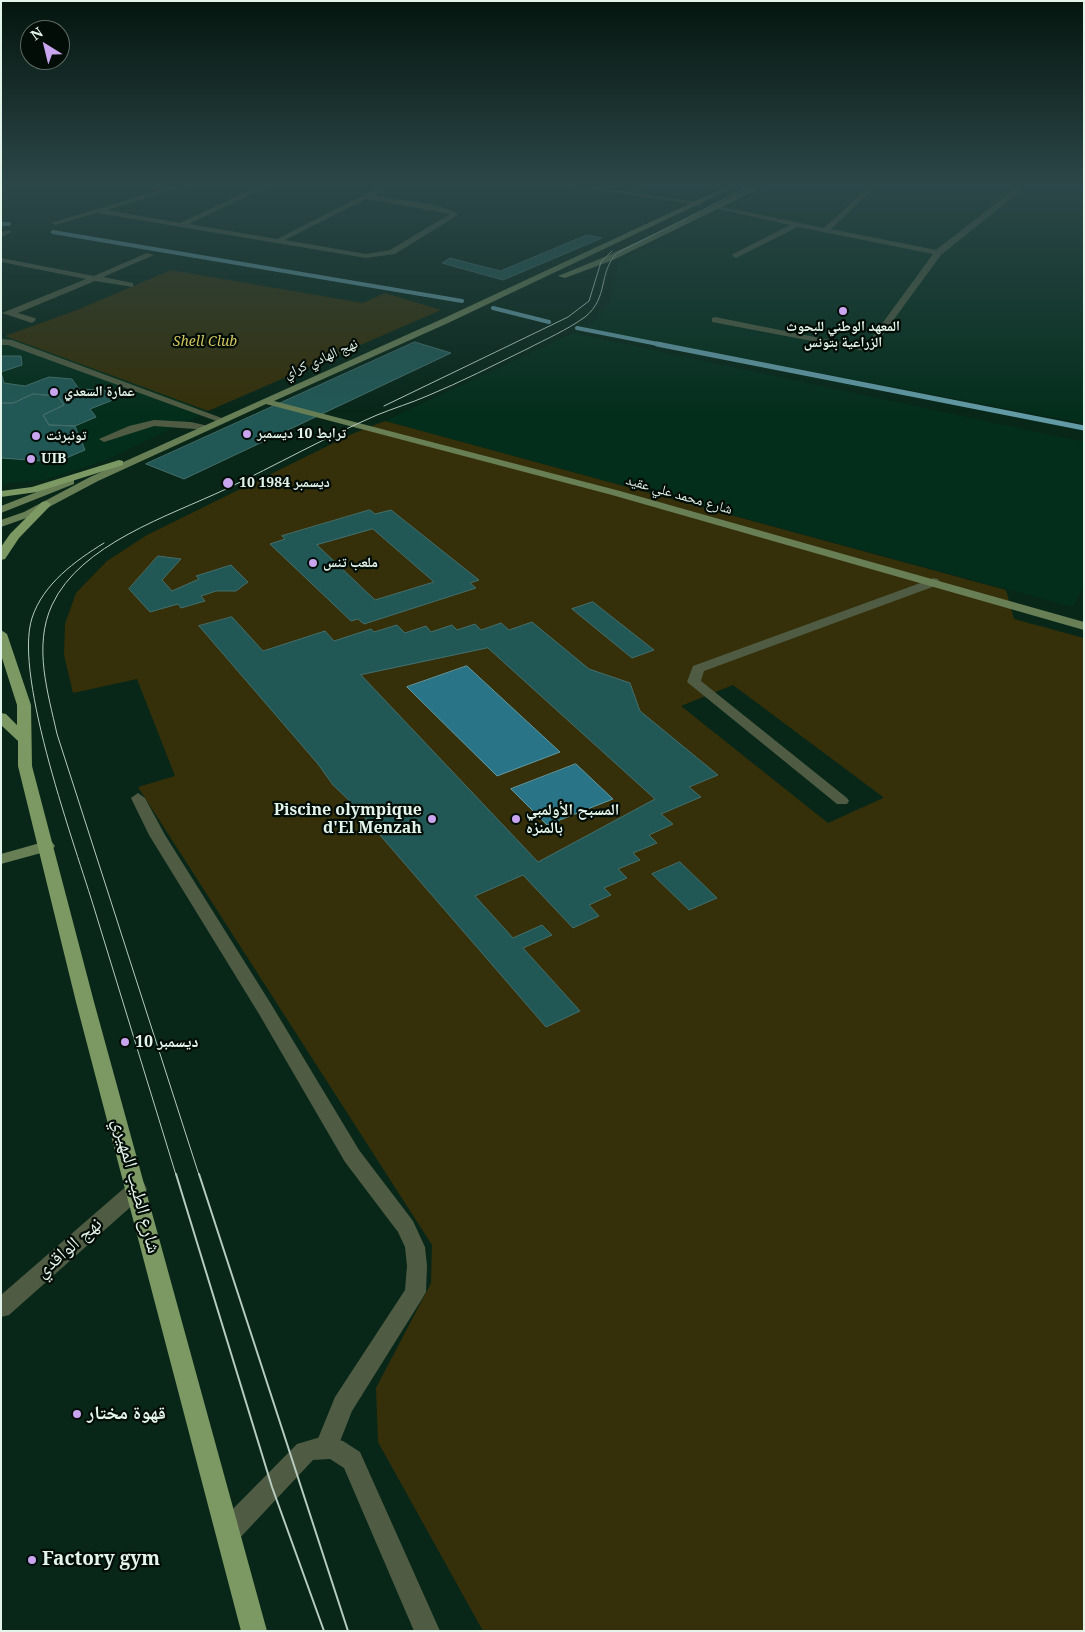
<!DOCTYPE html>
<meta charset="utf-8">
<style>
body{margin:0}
#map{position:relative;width:1085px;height:1632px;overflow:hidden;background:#082719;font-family:"Noto Serif",serif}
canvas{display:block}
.frame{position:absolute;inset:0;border:2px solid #e3f4ea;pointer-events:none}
.north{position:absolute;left:20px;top:20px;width:50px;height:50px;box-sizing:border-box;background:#030d07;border:1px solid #5d6962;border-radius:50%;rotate:324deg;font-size:14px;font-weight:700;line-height:20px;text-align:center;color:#e3f4ea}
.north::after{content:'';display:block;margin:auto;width:18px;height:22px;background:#c8a5ee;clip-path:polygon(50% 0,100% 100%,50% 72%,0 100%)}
</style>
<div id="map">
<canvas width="1085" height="1632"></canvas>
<div class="frame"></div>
<div class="north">N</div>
</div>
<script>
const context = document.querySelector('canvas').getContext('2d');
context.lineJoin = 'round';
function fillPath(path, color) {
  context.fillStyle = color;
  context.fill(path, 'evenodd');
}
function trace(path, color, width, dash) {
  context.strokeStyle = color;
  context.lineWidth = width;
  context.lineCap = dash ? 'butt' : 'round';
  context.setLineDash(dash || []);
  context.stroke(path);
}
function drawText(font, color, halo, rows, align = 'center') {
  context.font = font + ' "Noto Serif","Noto Naskh Arabic",serif';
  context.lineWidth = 4.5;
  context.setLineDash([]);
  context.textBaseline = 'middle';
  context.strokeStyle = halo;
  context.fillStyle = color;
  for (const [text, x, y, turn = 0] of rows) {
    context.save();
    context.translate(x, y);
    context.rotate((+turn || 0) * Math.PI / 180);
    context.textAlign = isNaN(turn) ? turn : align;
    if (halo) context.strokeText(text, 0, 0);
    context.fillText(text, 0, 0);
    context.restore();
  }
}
fillPath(new Path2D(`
 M 593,184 L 722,184 L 694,198 Z
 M 774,184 L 1084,184 L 1084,423 L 585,328 L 596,320 L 610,301 L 619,260 Z
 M 573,333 L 1084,442 L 1084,585 L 1073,607 L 385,421 Z
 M 5,336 L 208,411 L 104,461 L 43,480 L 1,484 L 1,338 Z`), '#042e1c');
fillPath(new Path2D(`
 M 171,270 L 363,303 L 385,293 L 441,310 L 208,411 L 5,336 L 77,310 Z
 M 385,421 L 1006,590 L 1014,619 L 1084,638 L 1084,1631 L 483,1631 L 378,1442 L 376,1388 L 431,1283 L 432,1245 L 138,787 L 175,776 L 137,679 L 73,693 L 64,655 L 65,624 L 76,593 L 107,561 L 147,535 L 352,434 ZM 733,685 L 883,797 L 883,798 L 828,823 L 681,706 Z`), '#35300a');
const water = new Path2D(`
 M 467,666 L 560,752 L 497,776 L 407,687 Z
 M 576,764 L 613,799 L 547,825 L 511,789 Z`);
fillPath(water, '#2a7487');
trace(water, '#629aa5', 1);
trace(new Path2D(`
 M 1,224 L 9,224
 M 53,232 L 462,301
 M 493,308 L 549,322
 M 577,328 L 663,345`), '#629aa5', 4);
trace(new Path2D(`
 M 657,344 L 1084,428`), '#629aa5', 5);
const building = new Path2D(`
 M 587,235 L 602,238 L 503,280 L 442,263 L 450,258 L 500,271 Z
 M 415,342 L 451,353 L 184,479 L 146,464 Z
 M 1,356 L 21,356 L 22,365 L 1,372 L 4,383 L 25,386 L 49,377 L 72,379 L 79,389 L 104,390 L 113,400 L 90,409 L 96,417 L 75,426 L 49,425 L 43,415 L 64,405 L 58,396 L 33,394 L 13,403 L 1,403 Z
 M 33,394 L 58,396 L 64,405 L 43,415 L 49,425 L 75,426 L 85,450 L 57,462 L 1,458 L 1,403 L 13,403 Z
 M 370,510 L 375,514 L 391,510 L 479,580 L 470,583 L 476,588 L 364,624 L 358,619 L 351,621 L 270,544 L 285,539 L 282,536 ZM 373,529 L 434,582 L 375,600 L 317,545 Z
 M 158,556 L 181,559 L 162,580 L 172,591 L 199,579 L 196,576 L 231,565 L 248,582 L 236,591 L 216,591 L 201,596 L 205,601 L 181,608 L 178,604 L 150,612 L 129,589 Z
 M 593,602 L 654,650 L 632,658 L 572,609 Z
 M 232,617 L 263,651 L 325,631 L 334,641 L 371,629 L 374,632 L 397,625 L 405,633 L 426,626 L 431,632 L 452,625 L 457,630 L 475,624 L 481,630 L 501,623 L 509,630 L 532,622 L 589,669 L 630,683 L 640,711 L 718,775 L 689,787 L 701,797 L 661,814 L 673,824 L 649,835 L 657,843 L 633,853 L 640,860 L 618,869 L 627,878 L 604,888 L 611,895 L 589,905 L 599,916 L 573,928 L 523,875 L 475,896 L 513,938 L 542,925 L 552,935 L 523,948 L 580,1011 L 546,1027 L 354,805 L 333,785 L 318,764 L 199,626 ZM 488,648 L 655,799 L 538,862 L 361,675 Z
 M 680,862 L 717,898 L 689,910 L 652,874 Z`);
fillPath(building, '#215855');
trace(building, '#456e6b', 1);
fillPath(new Path2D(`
 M 872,184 L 879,184 L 831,229 L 936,250 L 1021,184 L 1029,184 L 941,255 L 870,352 L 712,322 L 712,318 L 715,317 L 865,347 L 933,254 L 798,227 L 736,258 L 732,256 L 733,254 L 790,225 L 714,208 L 718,206 L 824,228 Z
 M 1,339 L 12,340 L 227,420 L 219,422 L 8,345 L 1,345 Z
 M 154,420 L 191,422 L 213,427 L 208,430 L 154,426 L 104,442 L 99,439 L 129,426 Z
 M 934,578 L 938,579 L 940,582 L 938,585 L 704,671 L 701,681 L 847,798 L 849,801 L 847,804 L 837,804 L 687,682 L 693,666 Z
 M 138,793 L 145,798 L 165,835 L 271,1004 L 359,1150 L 413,1221 L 425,1247 L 427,1266 L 426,1292 L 422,1299 L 352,1411 L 335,1454 L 327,1457 L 319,1454 L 315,1446 L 335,1397 L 405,1290 L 407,1266 L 405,1247 L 398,1232 L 345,1162 L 259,1014 L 149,835 L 131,798 Z`), '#4f5c43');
fillPath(new Path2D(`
 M 180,184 L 192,184 L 107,210 L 180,223 L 263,184 L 272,184 L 189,224 L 277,239 L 385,184 L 394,184 L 373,196 C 389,199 449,203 458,215 L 395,254 L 366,258 L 97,213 L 55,225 L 51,223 ZM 366,199 L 450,214 L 390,250 L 366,254 L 285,240 Z
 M 554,184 L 576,184 L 703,203 L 699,205 Z
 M 8,230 L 12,232 L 1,237 L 1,232 Z
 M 147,253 L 154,255 L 103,277 L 133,283 L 133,287 L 95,281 L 18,313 L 35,318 L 36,320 L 32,323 L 2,313 L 86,279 L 1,262 L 1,258 L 94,276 Z
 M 137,1181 L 144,1183 L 147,1189 L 144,1195 L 9,1315 L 1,1317 L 1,1295 L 130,1183 Z
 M 324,1436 L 343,1441 L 360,1452 L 440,1631 L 414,1631 L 344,1468 L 330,1459 L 313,1460 L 237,1541 L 228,1544 L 219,1541 L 216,1532 L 219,1523 L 297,1444 Z`), '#4f5c43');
fillPath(new Path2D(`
 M 732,184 L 741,184 L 448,323 L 274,401 L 620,491 L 1084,622 L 1084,630 L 612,495 L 266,404 L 98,481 L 32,516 L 1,527 L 1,520 L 24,512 L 90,477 L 442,319 Z
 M 760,184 L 769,184 L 613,260 L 565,278 L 558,276 L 607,256 Z
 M 70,479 L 74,480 L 74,484 L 1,513 L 1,506 Z
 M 47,841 L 52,842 L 55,846 L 52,850 L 1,864 L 1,854 Z`), '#687e55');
fillPath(new Path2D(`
 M 119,460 L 123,461 L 123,465 L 37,492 L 1,497 L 1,491 L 32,487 Z
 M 46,501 L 51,504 L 50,506 L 19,538 L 5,559 L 1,560 L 1,547 L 10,534 L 42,502 Z
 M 1,630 L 7,634 L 31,705 L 32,766 L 94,1002 L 267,1631 L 241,1631 L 76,1002 L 18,766 L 18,741 L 1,725 L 1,713 L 6,714 L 17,725 L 17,705 L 1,655 Z`), '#7c9863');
trace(new Path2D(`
 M 384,406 L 568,317 L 589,301 L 601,262 L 612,251
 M 104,543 C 75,561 43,584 32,618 C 13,677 76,848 95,911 C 122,999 149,1087 176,1175
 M 199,1175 L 57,734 C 48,693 33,646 52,605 C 80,544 169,516 226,489 C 276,465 326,437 377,415 C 394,408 411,403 427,396 C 461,382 494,365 527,349 C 546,339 567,330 585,317 C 609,298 598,272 617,253 L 755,184`), '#b7cbc0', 1);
trace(new Path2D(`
 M 176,1174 L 272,1487 L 324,1631
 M 199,1174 L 348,1631`), '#b7cbc0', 2);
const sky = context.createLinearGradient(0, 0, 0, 413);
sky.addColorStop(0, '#04150e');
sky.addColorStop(0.45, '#2c4749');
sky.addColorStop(1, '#2c474900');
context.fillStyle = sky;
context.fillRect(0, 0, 1085, 413);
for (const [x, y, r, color] of [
 [843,311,5,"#c8a5ee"],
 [54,392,5,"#c8a5ee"],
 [247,434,5,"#c8a5ee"],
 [36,436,5,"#c8a5ee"],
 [31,459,5,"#c8a5ee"],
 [228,483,6,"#c8a5ee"],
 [313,563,5,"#c8a5ee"],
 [432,819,5,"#c8a5ee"],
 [516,819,5,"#c8a5ee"],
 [125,1042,5,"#c8a5ee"],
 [77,1414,5,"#c8a5ee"],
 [32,1560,5,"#c8a5ee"]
]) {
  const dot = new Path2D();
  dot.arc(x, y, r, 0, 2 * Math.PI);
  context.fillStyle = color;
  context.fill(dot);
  trace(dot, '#030d07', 2);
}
drawText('bold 14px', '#e3f4ea', '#030d07', [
 ["المعهد الوطني للبحوث",843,327,"center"],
 ["الزراعية بتونس",843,343,"center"],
 ["عمارة السعدي",64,392],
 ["ترابط 10 ديسمبر",257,434],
 ["تونبرنت",46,436],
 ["UIB",41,459],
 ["10 ديسمبر 1984",239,483],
 ["ملعب تنس",323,563]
], 'left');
drawText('italic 14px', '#d2c45c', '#030d07', [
 ["Shell Club",205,342]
]);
drawText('14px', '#e3f4ea', '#030d07', [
 ["نهج الهادي كراي",321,359,-24],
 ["شارع محمد علي عقيد",679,495,16]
]);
drawText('bold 16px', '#e3f4ea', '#030d07', [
 ["Piscine olympique",422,810,"right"],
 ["d'El Menzah",422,828,"right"],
 ["المسبح الأولمبي",526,810],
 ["بالمنزه",526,828],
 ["10 ديسمبر",135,1042]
], 'left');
drawText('19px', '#e3f4ea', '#030d07', [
 ["شارع الطيب المهيري",136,1186,75],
 ["نهج الواقدي",69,1248,-41]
]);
drawText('bold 19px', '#e3f4ea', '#030d07', [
 ["قهوة مختار",87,1414],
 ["Factory gym",42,1560]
], 'left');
</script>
